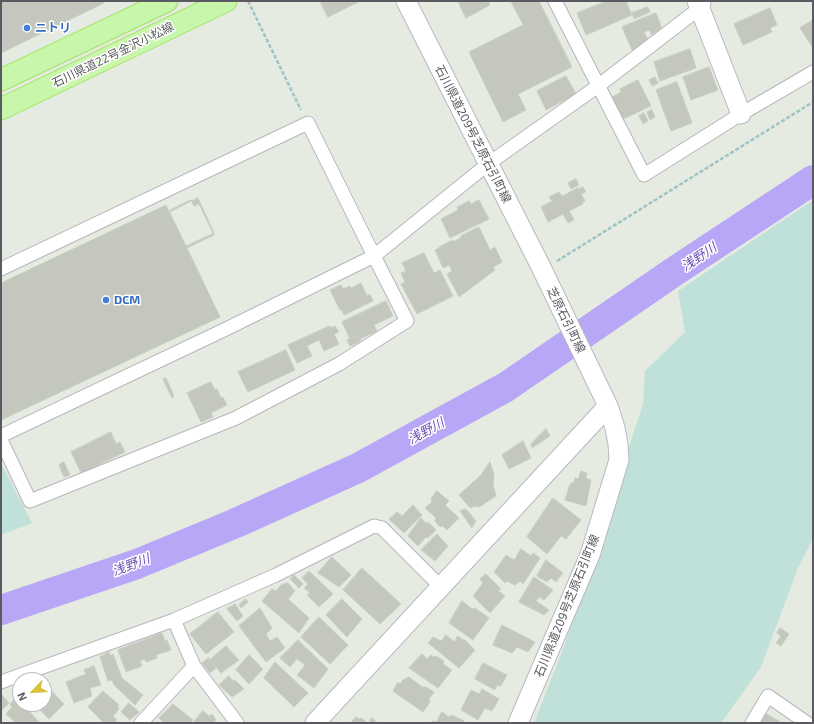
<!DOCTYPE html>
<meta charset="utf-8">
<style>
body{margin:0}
#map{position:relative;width:814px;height:724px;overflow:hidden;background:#e6ebe2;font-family:"Exo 2",sans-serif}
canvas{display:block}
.frame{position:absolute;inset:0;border:2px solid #5c5a61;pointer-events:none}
.north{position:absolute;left:12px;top:672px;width:40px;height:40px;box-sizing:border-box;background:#fff;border:1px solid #bebdc0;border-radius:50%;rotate:245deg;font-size:11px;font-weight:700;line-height:16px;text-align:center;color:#5c5a61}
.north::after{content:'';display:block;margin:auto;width:14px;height:18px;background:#d8c23b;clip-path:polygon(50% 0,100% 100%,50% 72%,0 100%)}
</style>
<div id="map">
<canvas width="814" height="724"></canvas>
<div class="frame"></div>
<div class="north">N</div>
</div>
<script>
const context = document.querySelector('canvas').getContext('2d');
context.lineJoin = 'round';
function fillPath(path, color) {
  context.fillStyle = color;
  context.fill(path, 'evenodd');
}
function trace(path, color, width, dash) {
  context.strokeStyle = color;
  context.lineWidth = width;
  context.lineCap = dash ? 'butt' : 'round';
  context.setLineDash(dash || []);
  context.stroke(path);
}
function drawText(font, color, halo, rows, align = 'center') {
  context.font = font + ' "Exo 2","Noto Sans JP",sans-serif';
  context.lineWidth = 3;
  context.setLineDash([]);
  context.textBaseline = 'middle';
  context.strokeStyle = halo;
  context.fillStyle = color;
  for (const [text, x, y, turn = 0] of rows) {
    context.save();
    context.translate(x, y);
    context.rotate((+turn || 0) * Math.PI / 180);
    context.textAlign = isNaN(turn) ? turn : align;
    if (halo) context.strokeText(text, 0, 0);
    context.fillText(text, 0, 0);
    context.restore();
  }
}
fillPath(new Path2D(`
 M 813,200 L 813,539 L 798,568 L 761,667 L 721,723 L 534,723 L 563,649 L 643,404 L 645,371 L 685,332 L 678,291 Z
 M 1,463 L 32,523 L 1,535 Z`), '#c0e1da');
trace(new Path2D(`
 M 1,610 L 137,564 L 236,523 L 358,468 L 506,387 L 675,271 L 813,180`), '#b8a7f6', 30);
const building = new Path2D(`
 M 1,1 L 103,1 L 104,3 L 1,53 Z
 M 320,1 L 360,1 L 328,17 Z
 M 458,1 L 488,1 L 490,5 L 466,18 Z
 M 511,1 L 539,1 L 572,67 L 518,94 L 526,110 L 503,122 L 469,52 L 523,25 Z
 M 607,1 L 626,1 L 632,15 L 586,35 L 577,13 Z
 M 648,7 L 650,12 L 634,19 L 632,13 Z
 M 770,8 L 777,25 L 770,28 L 772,32 L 743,45 L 734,24 Z
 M 656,13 L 661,26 L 660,26 L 661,28 L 652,35 L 649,30 L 644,32 L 648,40 L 632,50 L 622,27 Z
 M 813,20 L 813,48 L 800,28 Z
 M 690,49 L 696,68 L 660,81 L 654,62 Z
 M 709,67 L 718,90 L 691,100 L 683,77 Z
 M 566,76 L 576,94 L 546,110 L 537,91 Z
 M 655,77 L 658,83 L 652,86 L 649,80 Z
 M 638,80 L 651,106 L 623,119 L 612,97 L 621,92 L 620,89 Z
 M 677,82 L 692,123 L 671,131 L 656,90 Z
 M 652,110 L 655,117 L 650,120 L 647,112 Z
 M 644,113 L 648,121 L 643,124 L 639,116 Z
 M 576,179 L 579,185 L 571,189 L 568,183 Z
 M 583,187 L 586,192 L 581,194 L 579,189 Z
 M 578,188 L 585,201 L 582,203 L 583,204 L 569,211 L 574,220 L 568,223 L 563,214 L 548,222 L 541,207 L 552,201 L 549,197 L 559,192 L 562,196 Z
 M 198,198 L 214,233 L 186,246 L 220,317 L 1,420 L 1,283 L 166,205 L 169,212 Z
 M 191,200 L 194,206 L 199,204 L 214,235 L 187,248 L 169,211 Z
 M 479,200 L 489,219 L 450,238 L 441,219 L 458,210 L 457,207 L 469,201 L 471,204 Z
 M 479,227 L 490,250 L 495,247 L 502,262 L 493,267 L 495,270 L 459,297 L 447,274 L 452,271 L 449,265 L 443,268 L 435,250 L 439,248 L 439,247 L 453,240 L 453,242 L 462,237 L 461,236 Z
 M 424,253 L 434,273 L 440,270 L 453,296 L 417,314 L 401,284 L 405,282 L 401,273 L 406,271 L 402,263 Z
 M 361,283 L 367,296 L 370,294 L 373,301 L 344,315 L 342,310 L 340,310 L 330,290 L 341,285 L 343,289 L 350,286 L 351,288 Z
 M 386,301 L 393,316 L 374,325 L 377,331 L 360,339 L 358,335 L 350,339 L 342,322 Z
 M 330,326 L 331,328 L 335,326 L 339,332 L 334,334 L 339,344 L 324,351 L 319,340 L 307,346 L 312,356 L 297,363 L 288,345 Z
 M 358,335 L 361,341 L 350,346 L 347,340 Z
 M 286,350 L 295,370 L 248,392 L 238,372 Z
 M 166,378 L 174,396 L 172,398 L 163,379 Z
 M 211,382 L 215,390 L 217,389 L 221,398 L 223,397 L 227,405 L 211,413 L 213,417 L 201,422 L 187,393 Z
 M 546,429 L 550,436 L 532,448 L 531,444 Z
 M 111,432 L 116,444 L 120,442 L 125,452 L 81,473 L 71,452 Z
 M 523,441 L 531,458 L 509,469 L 502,455 Z
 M 64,462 L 70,475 L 64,477 L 59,465 Z
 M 490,462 L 494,474 L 493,485 L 496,496 L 479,507 L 475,506 L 470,508 L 459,495 L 481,475 Z
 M 581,471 L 587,473 L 586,478 L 591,480 L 586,506 L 565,500 L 570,484 L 574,482 L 575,478 L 578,479 Z
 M 437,491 L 449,501 L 445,505 L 459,518 L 447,530 L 443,526 L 440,527 L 435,521 L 436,518 L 425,508 L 432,502 L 431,499 Z
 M 553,498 L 581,520 L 566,539 L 561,536 L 547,554 L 527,537 Z
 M 413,505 L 422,515 L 404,533 L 389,519 L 397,512 L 402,516 Z
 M 466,509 L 476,521 L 472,528 L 460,511 Z
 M 421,518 L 426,523 L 428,522 L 436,530 L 428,538 L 426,537 L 418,546 L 408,536 Z
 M 437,534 L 448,546 L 435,561 L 421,550 Z
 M 521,549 L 531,556 L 533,553 L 540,558 L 523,584 L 520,581 L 515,585 L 507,581 L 505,583 L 494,572 L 506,555 L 514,560 Z
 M 332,557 L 351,575 L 339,587 L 318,573 Z
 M 546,560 L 563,573 L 556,582 L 551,578 L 547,582 L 537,576 Z
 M 362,568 L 401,604 L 380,624 L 343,590 Z
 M 309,571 L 333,594 L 319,607 L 307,595 L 310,593 L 304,588 L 308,584 L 302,578 Z
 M 486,574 L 501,589 L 498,591 L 505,596 L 490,613 L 473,596 L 483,583 L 480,579 Z
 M 294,575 L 303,584 L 299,588 L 290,579 Z
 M 534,577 L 553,590 L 544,600 L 539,597 L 536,601 L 549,610 L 544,615 L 519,602 Z
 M 288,583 L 295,591 L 288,599 L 309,618 L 299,633 L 262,601 L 272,589 L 276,591 L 281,585 Z
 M 246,599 L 248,602 L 241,608 L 239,605 Z
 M 342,599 L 362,619 L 347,637 L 326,615 Z
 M 462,601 L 472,609 L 475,608 L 489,618 L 473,640 L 449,623 Z
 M 235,604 L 243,616 L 237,621 L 227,609 Z
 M 260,608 L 272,628 L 266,634 L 270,641 L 277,637 L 285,648 L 266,662 L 239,626 Z
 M 218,612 L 234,632 L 206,654 L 190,634 Z
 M 319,617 L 348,645 L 330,664 L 301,637 Z
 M 502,625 L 535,642 L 528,652 L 517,647 L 512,653 L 493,645 Z
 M 780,628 L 789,634 L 781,646 L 776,643 L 781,636 L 777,633 Z
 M 162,633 L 165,641 L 167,640 L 171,650 L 156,655 L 157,658 L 146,662 L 145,659 L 140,661 L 142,666 L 126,672 L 118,650 Z
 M 446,635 L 455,642 L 457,636 L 466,641 L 475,650 L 459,668 L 428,643 L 433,637 L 441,641 Z
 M 298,640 L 328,669 L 314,688 L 297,675 L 305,665 L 297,659 L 290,667 L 280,658 Z
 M 226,646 L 239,660 L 221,673 L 210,660 Z
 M 109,652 L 111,656 L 113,654 L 122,678 L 143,695 L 135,705 L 114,685 L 112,680 L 108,681 L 100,657 Z
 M 422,654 L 427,659 L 431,655 L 434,657 L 436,656 L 444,661 L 443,664 L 452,670 L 438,688 L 409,668 Z
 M 249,655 L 263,669 L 249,684 L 236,670 Z
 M 209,658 L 216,668 L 210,673 L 202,663 Z
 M 275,662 L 308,693 L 294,707 L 264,678 Z
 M 483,663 L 507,675 L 501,686 L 497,685 L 495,690 L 475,679 Z
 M 94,666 L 101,685 L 90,688 L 92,696 L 74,703 L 66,682 L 86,674 L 84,670 Z
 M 229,676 L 233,681 L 235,680 L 244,689 L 232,697 L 219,685 Z
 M 409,677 L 422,687 L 426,687 L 434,692 L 429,699 L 430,702 L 423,712 L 393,691 L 398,682 L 400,684 L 403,680 Z
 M 44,683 L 64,704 L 49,719 L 34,704 L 44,704 Z
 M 482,689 L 499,699 L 492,711 L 485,708 L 478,720 L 461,710 L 471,690 L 479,694 Z
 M 103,691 L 119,705 L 117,706 L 119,709 L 113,716 L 117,720 L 114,723 L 104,723 L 88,707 Z
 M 1,695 L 2,695 L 9,703 L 1,711 Z
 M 17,697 L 20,700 L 20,704 L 25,704 L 29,707 L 27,709 L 40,723 L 16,723 L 6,714 L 12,707 L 10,704 Z
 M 129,703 L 139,712 L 130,720 L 121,712 Z
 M 173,704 L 193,720 L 189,723 L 164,723 L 159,718 Z
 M 203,711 L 209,716 L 212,714 L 216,720 L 212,723 L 193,723 Z
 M 442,712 L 449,717 L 452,715 L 464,721 L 464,723 L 431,723 L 432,721 L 436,722 Z
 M 765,713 L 782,723 L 762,723 L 760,722 Z
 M 356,717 L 359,719 L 361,718 L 368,723 L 351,723 Z
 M 372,718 L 378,723 L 369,723 Z`);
fillPath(building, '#c3c7be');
trace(building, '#c8cfc1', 1);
const street = new Path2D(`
 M 555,1 L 644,175 L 741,114 L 813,72
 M 1,269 L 308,123 L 374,256 L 488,164 L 598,86 L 700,8 L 704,4
 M 1,436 L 226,329 L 374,256 L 407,321 L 339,364 L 236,418 L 30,501 L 1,440
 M 174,620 L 194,666 L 237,723
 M 1,682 L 174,620 L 276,575 L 374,526 L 382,528 L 441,587
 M 141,723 L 194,666
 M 752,723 L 768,696 L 807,723`);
const secondary = new Path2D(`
 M 406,1 L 541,267 L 608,406 L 615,428 L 618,444 L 619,460 L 590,555 L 518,723
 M 697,1 L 741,114
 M 315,723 L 608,406`);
const primary = new Path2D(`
 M 1,80 L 167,1
 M 1,109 L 226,1`);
trace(street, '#b7b4bb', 15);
trace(secondary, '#bab7bf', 21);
trace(primary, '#a3e363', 23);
trace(new Path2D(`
 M 248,1 L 301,110
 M 557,261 L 813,102`), '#9ec3c6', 2.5, [4, 2]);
trace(street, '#fff', 13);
trace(secondary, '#fff', 19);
trace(primary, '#c8f7ab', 21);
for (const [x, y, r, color] of [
 [27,28,4,"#3f7fe0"],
 [106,300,4,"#3f7fe0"]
]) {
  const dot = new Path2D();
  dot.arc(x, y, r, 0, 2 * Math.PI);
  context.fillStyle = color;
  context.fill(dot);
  trace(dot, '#fff', 1.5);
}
drawText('bold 12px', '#366cbe', '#fff', [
 ["ニトリ",35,28],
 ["DCM",114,300]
], 'left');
drawText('12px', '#5c5a61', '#fff', [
 ["石川県道22号金沢小松線",113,55,-26],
 ["石川県道209号芝原石引町線",473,134,63],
 ["芝原石引町線",566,320,64],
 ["石川県道209号芝原石引町線",567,606,-68]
]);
drawText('italic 13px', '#6c4db6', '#fff', [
 ["浅野川",699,257,-34],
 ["浅野川",426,431,-29],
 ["浅野川",131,565,-21]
]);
</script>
